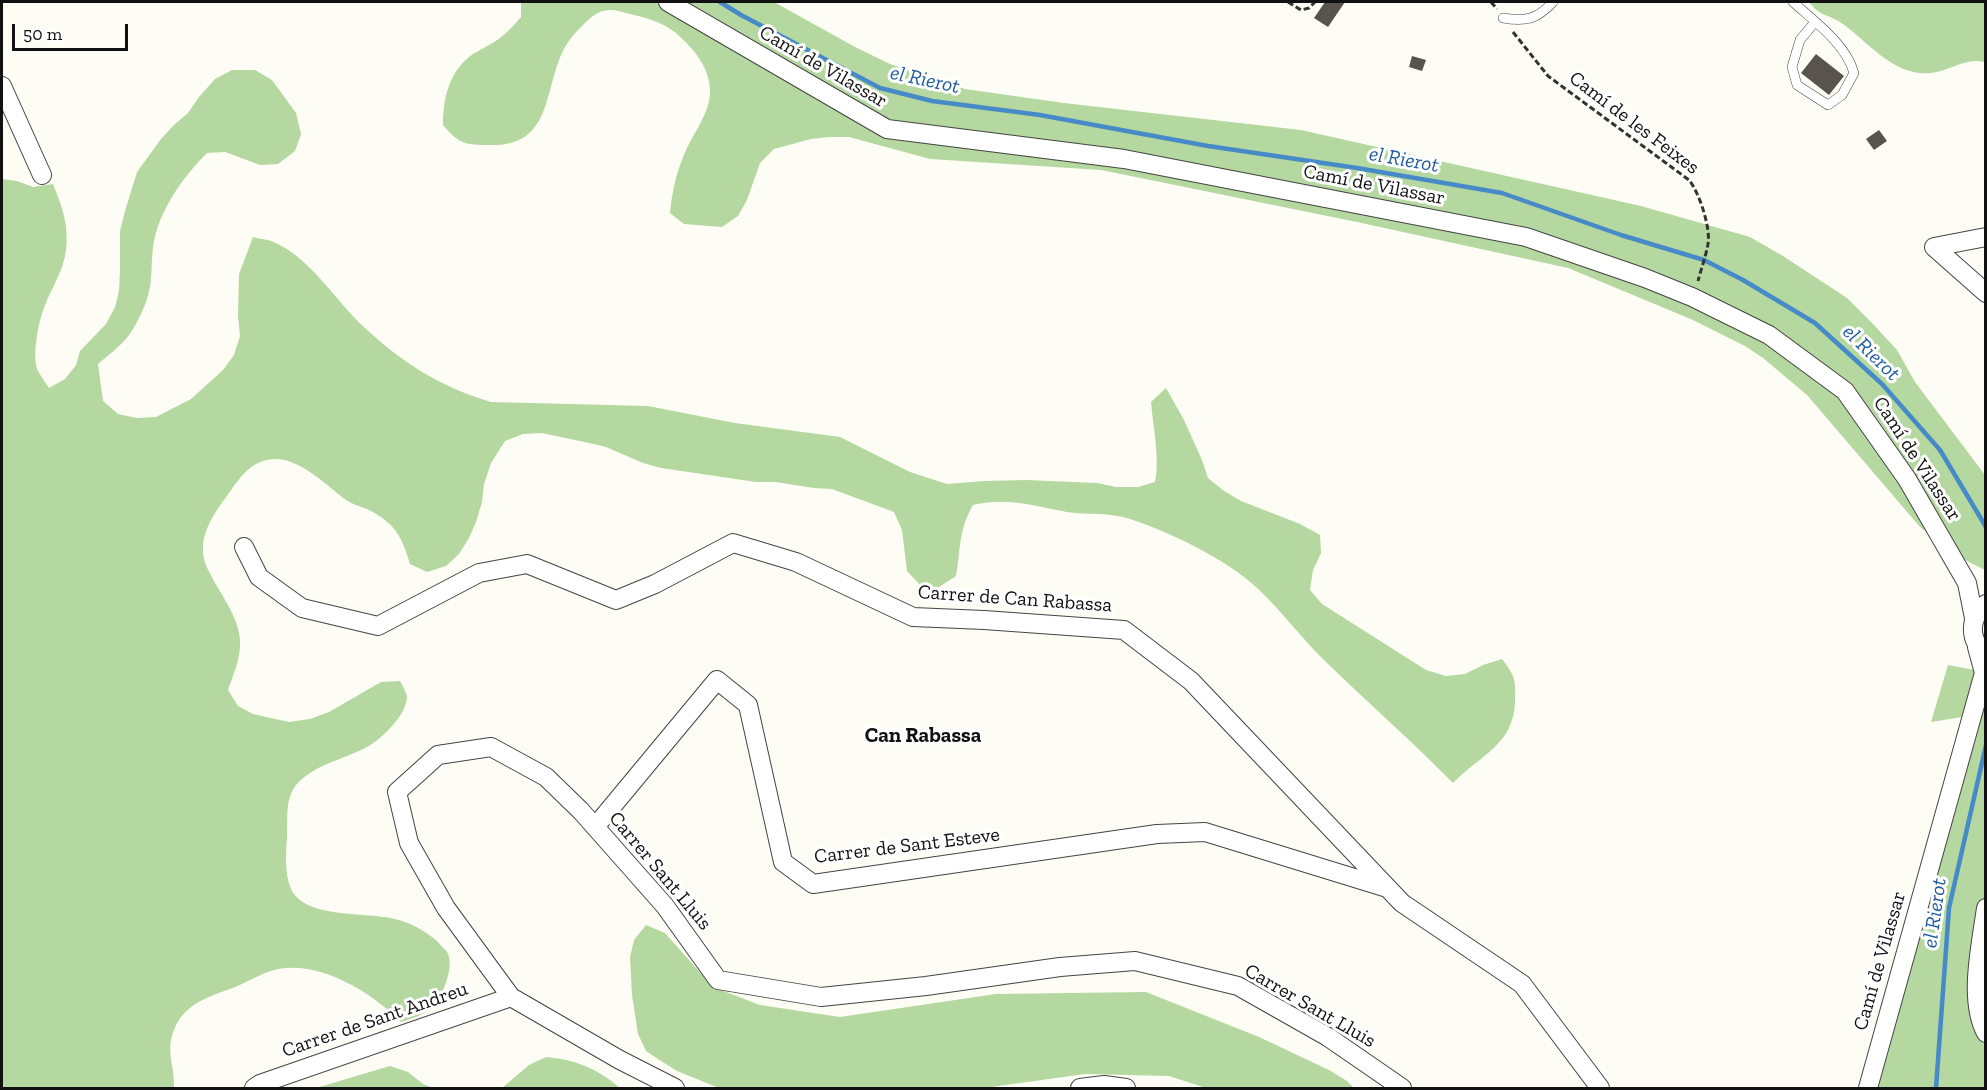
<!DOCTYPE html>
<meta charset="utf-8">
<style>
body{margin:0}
#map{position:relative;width:1987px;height:1090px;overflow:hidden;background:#fefdf5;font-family:"Zilla Slab",serif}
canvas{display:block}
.frame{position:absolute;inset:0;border:3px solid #111;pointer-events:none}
.scale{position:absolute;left:12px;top:24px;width:116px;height:27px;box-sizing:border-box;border:3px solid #111;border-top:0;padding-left:8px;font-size:18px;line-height:21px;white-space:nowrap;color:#111;-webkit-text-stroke:4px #fff;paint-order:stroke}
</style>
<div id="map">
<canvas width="1987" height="1090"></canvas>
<div class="frame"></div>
<div class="scale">50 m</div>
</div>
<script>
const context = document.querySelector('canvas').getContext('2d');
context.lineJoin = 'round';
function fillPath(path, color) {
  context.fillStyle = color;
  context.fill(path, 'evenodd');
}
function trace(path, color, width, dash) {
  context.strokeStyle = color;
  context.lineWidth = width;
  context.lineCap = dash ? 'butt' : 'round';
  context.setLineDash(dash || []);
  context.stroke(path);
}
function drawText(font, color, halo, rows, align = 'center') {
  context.font = font + ' "Zilla Slab",serif';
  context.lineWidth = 6;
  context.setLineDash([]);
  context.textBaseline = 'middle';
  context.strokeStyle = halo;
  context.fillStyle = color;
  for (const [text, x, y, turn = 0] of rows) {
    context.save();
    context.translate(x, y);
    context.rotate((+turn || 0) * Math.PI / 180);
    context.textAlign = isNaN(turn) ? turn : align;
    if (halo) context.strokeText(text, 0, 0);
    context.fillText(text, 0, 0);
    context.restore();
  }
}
fillPath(new Path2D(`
 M 521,2 L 774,2 L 855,47 L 890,64 L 965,89 L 1064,103 L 1301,130 L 1641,206 L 1750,237 L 1783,256 L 1847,298 L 1873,324 L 1897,350 L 1915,382 L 1985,475 L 1985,570 L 1967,561 L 1920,527 L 1807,395 L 1763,358 L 1745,346 L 1693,320 L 1568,268 L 1357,222 L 1101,170 L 930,159 L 849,137 L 828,137 L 811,139 L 774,149 L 760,163 L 747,200 L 738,216 L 722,227 L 684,224 L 670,213 C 672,191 677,169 687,148 C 695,131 709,113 710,94 C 711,68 694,49 676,33 C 663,22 646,18 630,14 C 610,8 601,7 585,23 C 578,30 570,38 565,47 C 543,87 554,147 490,145 C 465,145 459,144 443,125 C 443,98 449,71 473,54 C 478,51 484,48 489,45 C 502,38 512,28 521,17 Z
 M 1809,2 L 1985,2 L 1985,62 C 1965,57 1950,71 1931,73 C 1895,77 1869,43 1843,24 C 1829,14 1820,17 1809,2 Z
 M 232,70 L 255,70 L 272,80 L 296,113 L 301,134 L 295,151 L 278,164 L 260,165 L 225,152 L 207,153 C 182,178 157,213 153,248 C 150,272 154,283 144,307 C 139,318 134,330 126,339 C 118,348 107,356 98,364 L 103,401 L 118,414 L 137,418 L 156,417 L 191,399 L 223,370 L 234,355 L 240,336 L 238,316 L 239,274 L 253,237 C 258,239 265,239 271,241 C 309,255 336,302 365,328 C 404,364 441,387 491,402 L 648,406 L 735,423 L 840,437 L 910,472 L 947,484 L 984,481 L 1026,480 L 1097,483 L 1116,487 L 1138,487 L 1155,482 C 1160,459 1153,426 1151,402 L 1166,388 L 1184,420 L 1202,460 L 1208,478 L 1224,491 L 1241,501 L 1300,524 L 1320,535 L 1321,553 L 1313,570 L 1310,590 L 1322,604 L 1426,670 L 1446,676 L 1465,674 L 1483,665 L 1502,659 C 1515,676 1516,680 1515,701 C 1514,745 1480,755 1453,783 C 1412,741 1367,702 1325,661 C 1301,638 1281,610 1257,588 C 1228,560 1168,531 1130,519 C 1109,512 1088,515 1067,512 C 1032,506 1009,497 973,505 C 958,531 961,549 956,576 L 939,587 L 921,586 L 907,571 L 902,530 L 894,512 L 832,489 L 814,488 L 775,482 L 756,482 L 661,468 L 643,463 L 606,447 L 589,443 L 542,433 L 523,434 L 505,441 L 491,463 L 484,484 L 482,502 L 476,522 L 469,538 L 459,554 L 446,566 L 427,572 L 410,564 C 402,536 394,522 367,509 C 359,506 349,503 342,497 C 320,480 289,448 258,463 C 243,470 233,488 224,500 C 214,513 202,533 203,550 C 203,563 209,571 215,583 C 228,605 245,629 239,655 C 237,667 232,678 228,690 L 238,706 L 253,714 L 289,722 L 310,719 L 329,712 L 381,682 L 400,681 C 402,685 407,693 407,698 C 406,708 399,718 393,725 C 385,734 375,743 365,748 C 342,760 309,766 294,788 C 285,802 288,821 287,837 C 286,854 284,875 292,891 C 309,920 370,911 399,920 C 413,924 427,932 438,942 C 440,945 445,949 447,952 C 454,964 446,984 441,995 C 432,1012 418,1017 401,1022 C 371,992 318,959 274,970 C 257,975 243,985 227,990 C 205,998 183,1006 174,1030 C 165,1052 175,1066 174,1088 L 2,1088 L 2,179 L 17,181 L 33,187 L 53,184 C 62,207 69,224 66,250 C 64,270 52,287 45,305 C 39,319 32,354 37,369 C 40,375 45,382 49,388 L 65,379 L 76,365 L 80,351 L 106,324 L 115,307 L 119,291 L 120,271 L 120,231 L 125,211 L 137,172 L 161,139 L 174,125 L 188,113 L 199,97 L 215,79 Z
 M 1948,665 L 1985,672 L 1985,1088 L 1875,1088 L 1980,714 L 1931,722 Z
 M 646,925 L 665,933 L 713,987 L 760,1005 L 840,1017 L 996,994 L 1146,992 L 1259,1037 L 1329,1070 L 1347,1081 L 1354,1088 L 1206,1088 L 1169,1076 L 1085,1074 L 984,1088 L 719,1088 L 677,1071 L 661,1061 L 646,1051 L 638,1034 L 632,995 L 630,957 L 634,940 Z
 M 546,1057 C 575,1059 598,1069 620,1088 L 502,1088 L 529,1065 Z
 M 390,1066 L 408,1072 L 423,1084 L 433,1088 L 316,1088 Z`), '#b4d89f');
trace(new Path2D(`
 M 720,2 L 741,15 L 880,88 L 932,101 L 1040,115 L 1208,146 L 1357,168 L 1502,193 L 1621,235 L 1704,260 L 1743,280 L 1815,323 L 1882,384 L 1940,450 L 1986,527
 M 1936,1088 L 1949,908 L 1986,745`), '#468ac7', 4.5);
fillPath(new Path2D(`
 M 1325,2 L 1345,2 L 1328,27 L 1314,18 Z
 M 1816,54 L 1844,76 L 1829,95 L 1801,73 Z
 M 1412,56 L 1426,60 L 1422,71 L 1409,67 Z
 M 1879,130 L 1887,141 L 1874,150 L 1866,139 Z`), '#59534d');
const service = new Path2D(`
 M 1793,2 C 1815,22 1846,44 1854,73 L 1842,95 L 1828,105 L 1797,85 L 1792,67 L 1800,40 L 1815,22
 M 1503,18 C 1527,22 1537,19 1553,2`);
const minor = new Path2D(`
 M 668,2 L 887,129 L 1124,159 L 1526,237 L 1645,278 L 1692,297 L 1769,335 L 1845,391 L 1907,479 L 1967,583 L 1974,618
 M 2,86 L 42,175
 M 1986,237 L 1934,247 L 1986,293
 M 244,547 L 259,577 L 302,608 L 378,626 L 479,573 L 527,564 L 616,600 L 655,584 L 733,543 L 796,562 L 913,617 L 984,620 L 1124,630 L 1191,681 L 1402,903 L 1522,984 L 1600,1088
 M 1986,604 C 1968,619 1969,640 1986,655
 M 595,827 L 717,680 L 748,705 L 783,862 L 813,884 L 1157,834 L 1205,832 L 1387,888
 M 1986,908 C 1981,945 1968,1000 1986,1033
 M 254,1088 L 260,1084 L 511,997
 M 675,1088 L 620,1060 L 511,997 L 446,908 L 409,843 L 397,792 L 438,755 L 491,747 L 546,777 L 581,811 L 665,906 L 718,980 L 821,997 L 926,986 L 1060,967 L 1135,961 L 1238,986 L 1328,1037 L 1402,1088
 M 1080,1088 L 1104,1085 L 1126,1088
 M 1868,1088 L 1984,673 L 1977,647`);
trace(service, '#444', 10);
trace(minor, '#444', 20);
trace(new Path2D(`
 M 1288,2 L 1301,10 L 1309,8 L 1315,2
 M 1491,2 L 1497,9
 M 1513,32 L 1548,76 L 1689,180 C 1699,192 1711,228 1708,244 C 1706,256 1701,269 1698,281`), '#333', 3, [6, 3]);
trace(service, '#fff', 9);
trace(minor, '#fff', 18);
drawText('20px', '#111', '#fff', [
 ["Camí de Vilassar",823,67,30],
 ["Camí de les Feixes",1634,123,37],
 ["Camí de Vilassar",1374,185,11],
 ["Camí de Vilassar",1917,459,57],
 ["Carrer de Can Rabassa",1015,599,4],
 ["Carrer de Sant Esteve",907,846,-7],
 ["Carrer Sant Lluis",660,871,50],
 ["Camí de Vilassar",1880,961,-74],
 ["Carrer Sant Lluis",1310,1006,30],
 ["Carrer de Sant Andreu",375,1020,-19]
]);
drawText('italic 21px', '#1f5c9d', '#fff', [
 ["el Rierot",925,80,12],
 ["el Rierot",1404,160,10],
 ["el Rierot",1871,353,44],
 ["el Rierot",1935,913,-82]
]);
drawText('bold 21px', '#111', '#fff', [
 ["Can Rabassa",923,736]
]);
</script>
